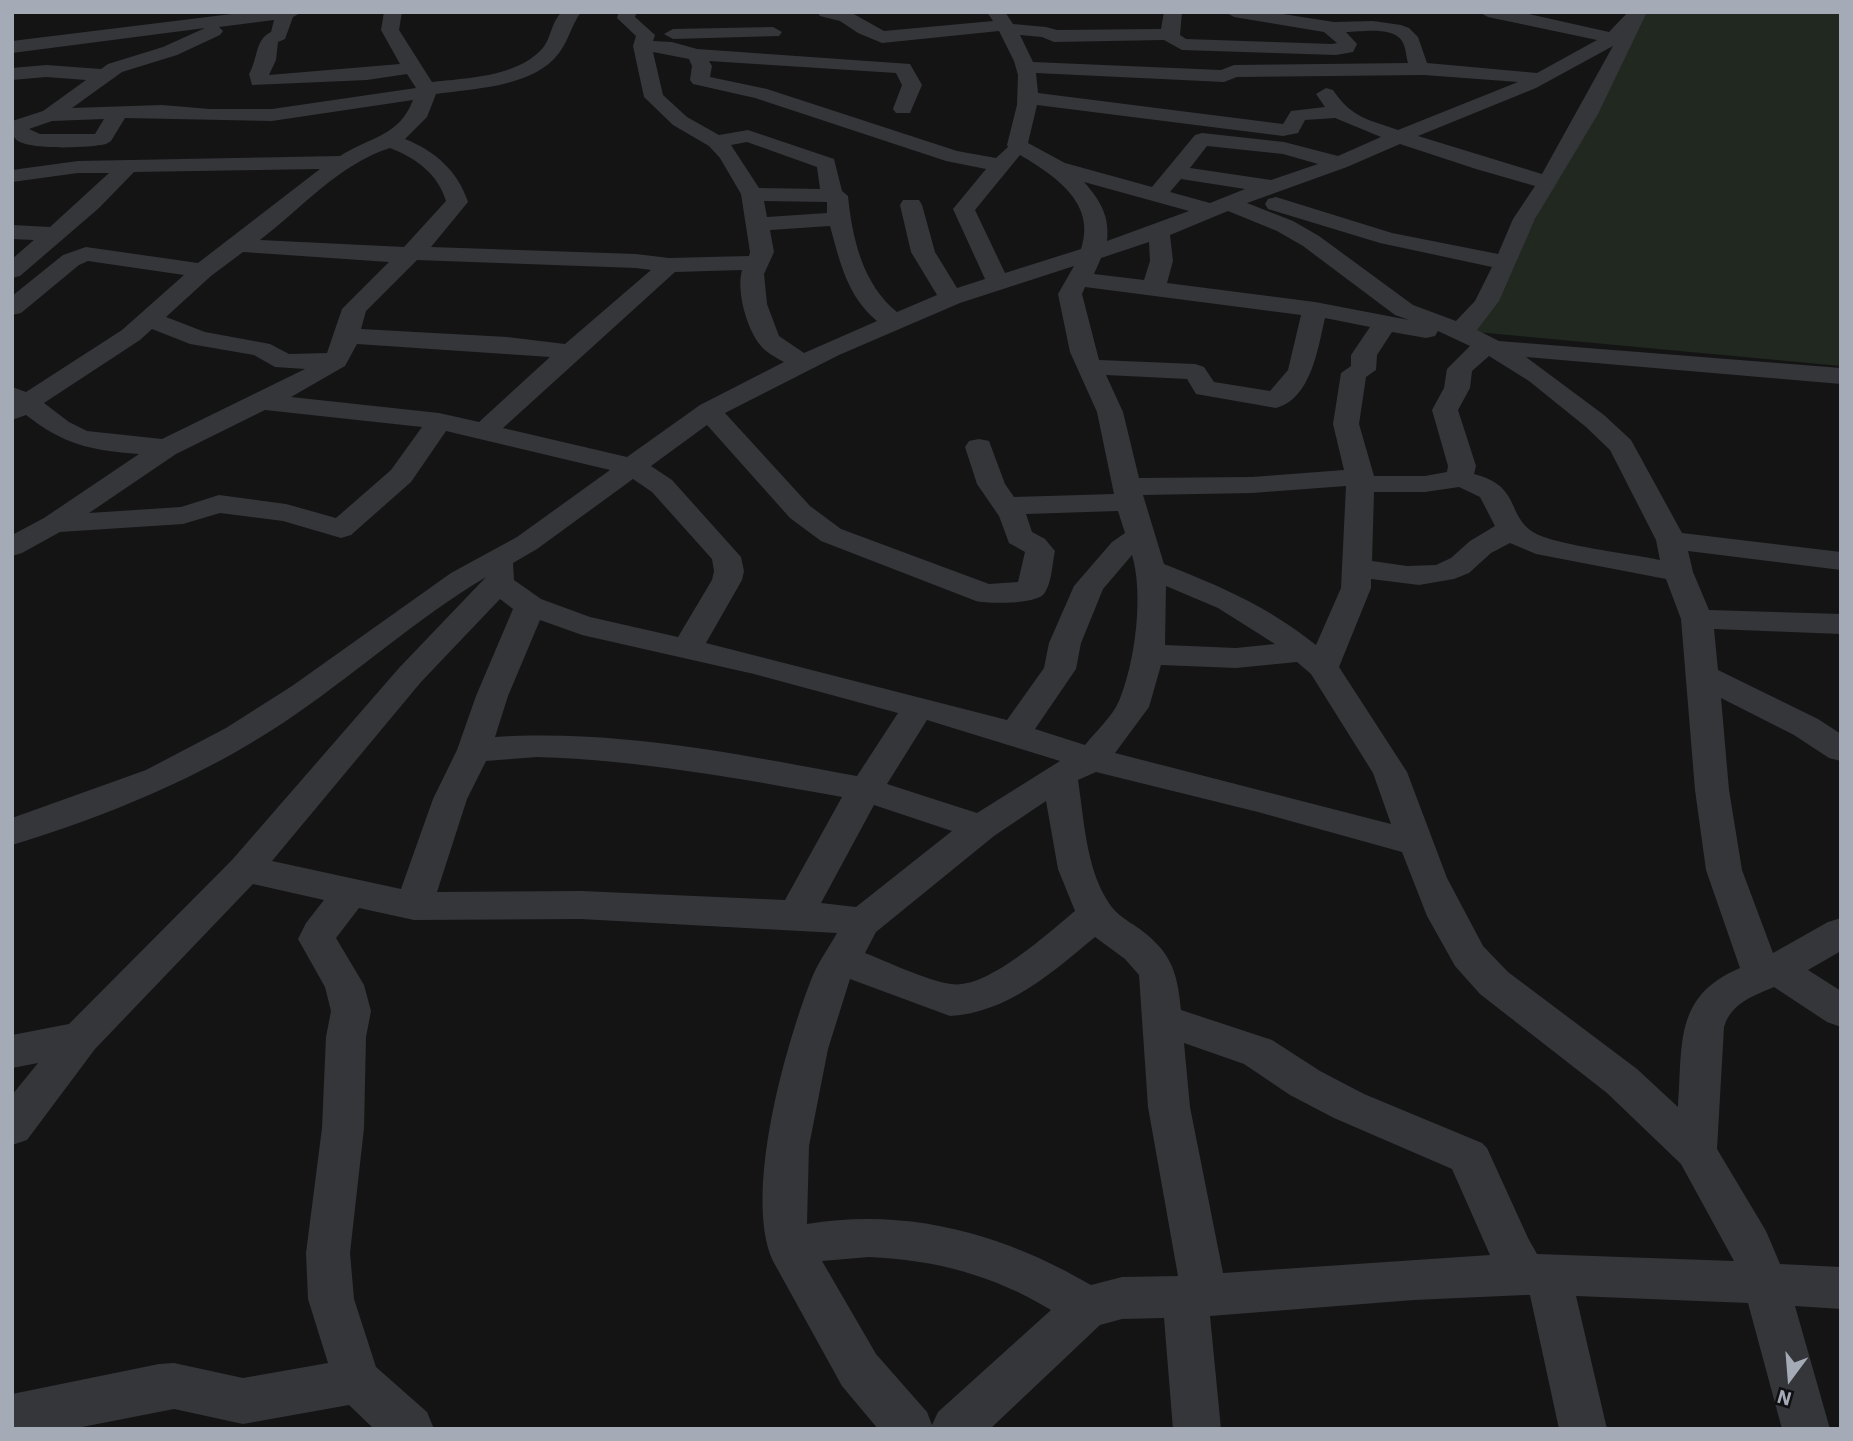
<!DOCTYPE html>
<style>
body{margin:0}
#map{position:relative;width:1853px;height:1441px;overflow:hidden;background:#141415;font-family:"IBM Plex Sans",sans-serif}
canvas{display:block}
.frame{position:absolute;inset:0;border:14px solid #a5abb6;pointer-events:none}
.north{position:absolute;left:1755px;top:1343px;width:70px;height:70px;-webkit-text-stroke:5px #0f0f10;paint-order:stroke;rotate:196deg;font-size:19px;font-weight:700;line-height:28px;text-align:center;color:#a5abb6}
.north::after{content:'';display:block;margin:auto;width:24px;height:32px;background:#a5abb6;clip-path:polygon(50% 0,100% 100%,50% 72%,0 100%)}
</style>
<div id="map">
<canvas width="1853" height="1441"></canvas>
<div class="frame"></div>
<div class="north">N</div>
</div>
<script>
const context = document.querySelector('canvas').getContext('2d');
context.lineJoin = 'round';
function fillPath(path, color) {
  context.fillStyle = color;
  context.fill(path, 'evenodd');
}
fillPath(new Path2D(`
 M 1644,12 L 1841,12 L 1841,366 L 1476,332 Z`), '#202820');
fillPath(new Path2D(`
 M 248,12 L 302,12 L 293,17 L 285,39 L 278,42 L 276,60 L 269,75 L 400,64 L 381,30 L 384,12 L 402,12 L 399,30 L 432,82 C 467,78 515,77 541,50 C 552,39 550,23 562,12 L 581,12 C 570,27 568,45 554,59 C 527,87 472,89 436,94 L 427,117 L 405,139 C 435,151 458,171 468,202 L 431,247 L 636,254 L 669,258 L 749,256 L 750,252 L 741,194 L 720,158 L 709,146 L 673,125 L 644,97 L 633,46 L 636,36 L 617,18 L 619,12 L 637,12 L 635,17 L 655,35 L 653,41 L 672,42 L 697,49 L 910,64 L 922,85 L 910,113 L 896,113 L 893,109 L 902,85 L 896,73 L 709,61 L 712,66 L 710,77 L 767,89 L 957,151 L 996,158 L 1008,147 L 1007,145 L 1017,105 L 1018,75 L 1014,61 L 999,31 L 882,43 L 858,33 L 840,21 L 820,16 L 817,12 L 852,13 L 884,31 L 993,21 L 987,12 L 1005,12 L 1013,24 L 1046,27 L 1057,30 L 1161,29 L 1164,12 L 1182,12 L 1180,35 L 1186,39 L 1332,44 L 1337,43 L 1324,32 L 1234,17 L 1225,12 L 1270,12 L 1334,22 L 1373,21 L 1401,25 L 1409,28 L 1418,37 L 1427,63 L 1537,73 L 1597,40 L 1488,17 L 1479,12 L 1520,12 L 1609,32 L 1628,12 L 1647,12 L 1598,114 L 1535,219 L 1499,301 L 1477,330 L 1499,341 L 1841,368 L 1841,384 L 1526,357 L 1604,415 L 1631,440 L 1682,533 L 1841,552 L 1841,570 L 1688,551 L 1693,572 L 1709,610 L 1841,614 L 1841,634 L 1714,629 L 1718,670 L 1818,719 L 1841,734 L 1841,761 L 1829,758 L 1794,735 L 1721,698 L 1729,790 L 1742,870 L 1773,953 L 1828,922 L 1841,918 L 1841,951 L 1808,970 L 1841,991 L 1841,1027 L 1827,1022 L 1774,987 C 1753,996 1731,1003 1724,1027 L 1717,1149 L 1766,1231 L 1780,1264 L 1841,1267 L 1841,1309 L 1795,1306 L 1830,1429 L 1782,1429 L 1748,1303 L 1576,1296 L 1607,1429 L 1559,1429 L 1530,1295 L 1525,1295 L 1414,1300 L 1210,1316 L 1221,1429 L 1173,1429 L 1164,1318 L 1122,1319 L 1100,1325 L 990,1429 L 878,1429 L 842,1386 L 773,1261 C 743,1195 785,1047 811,980 C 817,964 828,949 837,933 L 581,919 L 414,920 L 359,908 L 336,938 L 364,985 L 371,1011 L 366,1037 L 364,1128 L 350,1253 L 354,1299 L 376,1367 L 427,1412 L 434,1429 L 374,1429 L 349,1405 L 243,1424 L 174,1409 L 72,1429 L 12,1429 L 12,1394 L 159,1364 L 174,1363 L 243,1378 L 328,1363 L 308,1299 L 306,1253 L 322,1128 L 326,1037 L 331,1011 L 325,987 L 298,939 L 306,923 L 324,900 L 253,884 L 95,1049 L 27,1140 L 12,1145 L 12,1095 L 38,1063 L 12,1068 L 12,1035 L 69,1024 L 232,860 L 399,668 L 486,577 C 414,620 352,677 283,723 C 200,778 107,816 12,845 L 12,818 L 146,770 L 226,728 L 292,686 L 451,573 L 517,537 L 610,470 L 446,431 L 411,482 L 351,535 L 341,538 L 283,521 L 220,513 L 183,524 L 60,532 L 22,553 L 12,556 L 12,535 L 44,518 L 139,454 C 89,450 65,445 26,415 L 12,420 L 12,387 L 26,392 L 122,330 L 184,275 L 88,261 L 79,265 L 21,313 L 12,315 L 12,296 L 63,255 L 86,247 L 198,263 L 320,169 L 134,172 L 99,208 L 20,276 L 12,278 L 12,259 L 34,240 L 12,239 L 12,225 L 50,227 L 109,173 L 78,173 L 12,182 L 12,170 L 78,161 L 340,156 C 369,137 399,137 413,100 L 272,121 L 125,118 L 111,141 L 106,144 C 90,148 32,150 18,141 C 11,137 12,128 12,121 L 43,111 L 86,80 L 46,77 L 12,80 L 12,68 L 46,65 L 101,69 L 108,64 L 163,47 L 205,28 L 12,53 L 12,41 ZM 274,20 L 271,32 C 255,39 258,59 249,74 L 252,85 L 367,80 L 407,74 L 416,88 L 272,109 L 210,109 L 162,105 L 72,108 L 122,72 L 177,55 L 220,35 L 223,31 L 219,27 ZM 1346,32 C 1361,32 1392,26 1402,41 C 1406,47 1406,56 1408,63 L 1234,65 L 1221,70 L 1033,62 L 1020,35 L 1042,37 L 1054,42 L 1164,40 L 1182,50 L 1336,55 L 1353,52 L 1357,44 ZM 1613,46 L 1542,174 L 1418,136 L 1536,88 ZM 653,52 L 689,59 L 692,66 L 690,80 L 693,84 L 755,98 L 946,161 L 986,169 L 953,209 L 985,279 L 957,288 L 935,252 L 922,205 L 919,200 L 903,200 L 900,205 L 911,252 L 937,295 L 897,312 C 863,285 852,238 848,196 L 842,191 L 834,159 L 748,130 L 719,135 L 687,117 L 663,95 ZM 1036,73 L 1224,82 L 1237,77 L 1424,75 L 1518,82 L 1398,130 C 1367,119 1352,118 1333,90 L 1326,88 L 1316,94 L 1325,107 L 1291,111 L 1283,124 L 1038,93 ZM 1037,105 L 1283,136 L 1298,133 L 1305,120 L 1335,118 L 1381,137 L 1338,156 L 1284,142 L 1202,133 L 1195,135 L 1152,187 L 1065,163 L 1028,143 ZM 104,119 L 95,134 L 40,134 L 29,129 L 52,121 ZM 747,142 L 817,167 L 820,189 L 759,188 L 731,145 ZM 1400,144 L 1476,169 L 1535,186 L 1513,219 L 1498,254 L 1392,233 L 1276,197 L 1268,199 L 1265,204 L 1268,209 L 1380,243 L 1492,267 L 1475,301 L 1456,321 L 1413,305 L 1319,236 L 1293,221 L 1247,203 L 1347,167 ZM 1207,146 L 1283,154 L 1318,164 L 1271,180 L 1190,168 ZM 390,148 C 416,158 438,174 446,201 L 404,247 L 260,240 C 302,208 339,164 390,148 ZM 1020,155 C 1054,175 1097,203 1081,249 L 1005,273 L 975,210 ZM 1181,179 L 1245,189 L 1210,203 L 1170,192 ZM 1084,182 L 1189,211 L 1107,241 C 1110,216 1100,200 1084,182 ZM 764,201 L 827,202 L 827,213 L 767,217 ZM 1228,211 L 1277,231 L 1303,246 L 1395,315 L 1409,320 L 1315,302 L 1167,283 L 1173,261 L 1170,235 ZM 830,226 C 840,262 847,296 877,321 L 804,353 L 779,336 L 767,304 L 764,274 L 774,252 L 770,230 ZM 1149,242 L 1150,261 L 1144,280 L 1094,274 L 1101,258 ZM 243,252 L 389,262 L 342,309 L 327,353 L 289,354 L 270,344 L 205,332 L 166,317 L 211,276 ZM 417,260 L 636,268 L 651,270 L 565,344 L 507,337 L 361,329 L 366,311 ZM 1074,266 L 1058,294 L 1070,352 L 1097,412 L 1114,494 L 1014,497 L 1005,484 L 989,441 L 979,439 L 969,441 L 965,447 L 977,484 L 999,516 L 1009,543 L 1025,552 L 1018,582 L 989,584 L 841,529 L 810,506 L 725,413 L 839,355 L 960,303 ZM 742,270 C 736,291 747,330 761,346 C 767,353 775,357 784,362 L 700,405 L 627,457 L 503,428 L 675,272 ZM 1085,287 L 1301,315 L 1288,370 L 1270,391 L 1214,382 L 1204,367 L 1195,364 L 1099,360 L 1082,294 ZM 1325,318 L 1370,327 L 1351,355 L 1351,366 L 1341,373 L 1333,424 L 1344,470 L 1252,477 L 1139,478 L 1123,412 L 1106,375 L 1187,379 L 1196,394 L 1276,408 C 1311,399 1318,348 1325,318 ZM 152,329 L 190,344 L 254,355 L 275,367 L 305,369 L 162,439 L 87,431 L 69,422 L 44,403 L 140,340 ZM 1438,331 L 1470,346 L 1447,369 L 1444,388 L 1432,410 L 1448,466 L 1447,472 L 1425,476 L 1374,476 L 1359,424 L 1366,377 L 1376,370 L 1377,355 L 1392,332 L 1426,338 L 1435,336 ZM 357,344 L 550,357 L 479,422 L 439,413 L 291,397 L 345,366 ZM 1489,356 L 1529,381 L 1586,427 L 1610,450 L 1656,540 L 1660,560 C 1633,554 1553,545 1533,532 C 1506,514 1521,486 1474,474 L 1476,466 L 1458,410 L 1470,388 L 1472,371 ZM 265,410 L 422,427 L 391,470 L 336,518 L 286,504 L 219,495 L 181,507 L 89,513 L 176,454 ZM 707,425 L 790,518 L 821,541 L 976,601 C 989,604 1033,604 1043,595 C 1052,585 1052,564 1055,551 L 1045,539 L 1032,532 L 1026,514 L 1118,511 L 1125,533 L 1112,542 L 1074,586 L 1049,643 L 1044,668 L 1007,720 L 706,643 L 742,580 L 744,571 L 741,557 L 672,480 L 651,466 ZM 633,479 L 652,492 L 712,559 L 714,571 L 712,580 L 678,637 L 590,617 L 541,599 L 514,580 L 513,563 L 537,549 ZM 1346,486 L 1341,588 L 1316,645 C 1267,606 1222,587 1164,564 L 1143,495 L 1252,493 ZM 1459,487 L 1480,497 L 1495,526 L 1470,541 L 1451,558 L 1436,565 L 1407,566 L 1372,561 L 1374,492 L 1425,492 ZM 1510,543 L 1536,554 L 1666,579 L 1681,619 L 1695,790 L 1706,870 L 1740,968 C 1673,996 1683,1045 1678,1107 L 1637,1069 L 1508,972 L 1483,946 L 1447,878 L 1407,772 L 1339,667 L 1371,588 L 1371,579 L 1419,585 L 1454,579 L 1469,573 L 1491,553 ZM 1132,555 C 1144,595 1135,663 1119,701 C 1112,717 1096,731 1085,745 L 1035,729 L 1076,669 L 1081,643 L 1103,589 ZM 1166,586 L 1218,608 L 1275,644 L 1236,648 L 1165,645 ZM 500,599 L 513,609 L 476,696 L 457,750 L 433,799 L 401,889 L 272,861 L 421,682 ZM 540,620 L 582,635 L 754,674 L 898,713 L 857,776 C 737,754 617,729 495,737 L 508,696 ZM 1297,662 L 1311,674 L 1373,773 L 1391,824 L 1115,753 L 1149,707 L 1161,665 L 1236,668 ZM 927,720 L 1060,761 L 977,813 L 887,784 ZM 537,757 C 641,760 741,779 842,797 L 785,900 L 581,891 L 437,892 L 467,799 L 486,761 ZM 1096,772 L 1258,812 L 1402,852 L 1427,916 L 1455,966 L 1480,994 L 1607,1093 L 1681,1164 L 1734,1261 L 1537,1254 L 1528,1238 L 1487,1148 L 1482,1143 L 1364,1094 L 1320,1071 L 1272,1040 L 1181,1010 C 1177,968 1170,950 1134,925 C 1124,919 1113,911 1107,900 C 1086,866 1084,819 1078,780 ZM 1046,801 L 1058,869 L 1075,911 C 1048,933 987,990 951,984 C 928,981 888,962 865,953 L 876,932 L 994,836 ZM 874,805 L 952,831 L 856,907 L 821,903 ZM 1095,937 L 1125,959 L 1139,975 L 1148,1107 L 1178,1276 L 1122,1277 L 1091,1285 C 1004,1234 908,1207 807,1224 L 809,1146 L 828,1049 L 850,979 L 950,1016 C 1007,1013 1053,972 1095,937 ZM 1184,1043 L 1244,1064 L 1290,1095 L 1334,1118 L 1452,1169 L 1490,1255 L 1223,1273 L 1190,1107 ZM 869,1257 C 936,1260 993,1275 1051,1310 L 938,1412 L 932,1425 L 927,1412 L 876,1354 L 822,1261 Z
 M 773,27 L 782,32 L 779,36 L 673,39 L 664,34 L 673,29 Z`), '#35363a');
</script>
